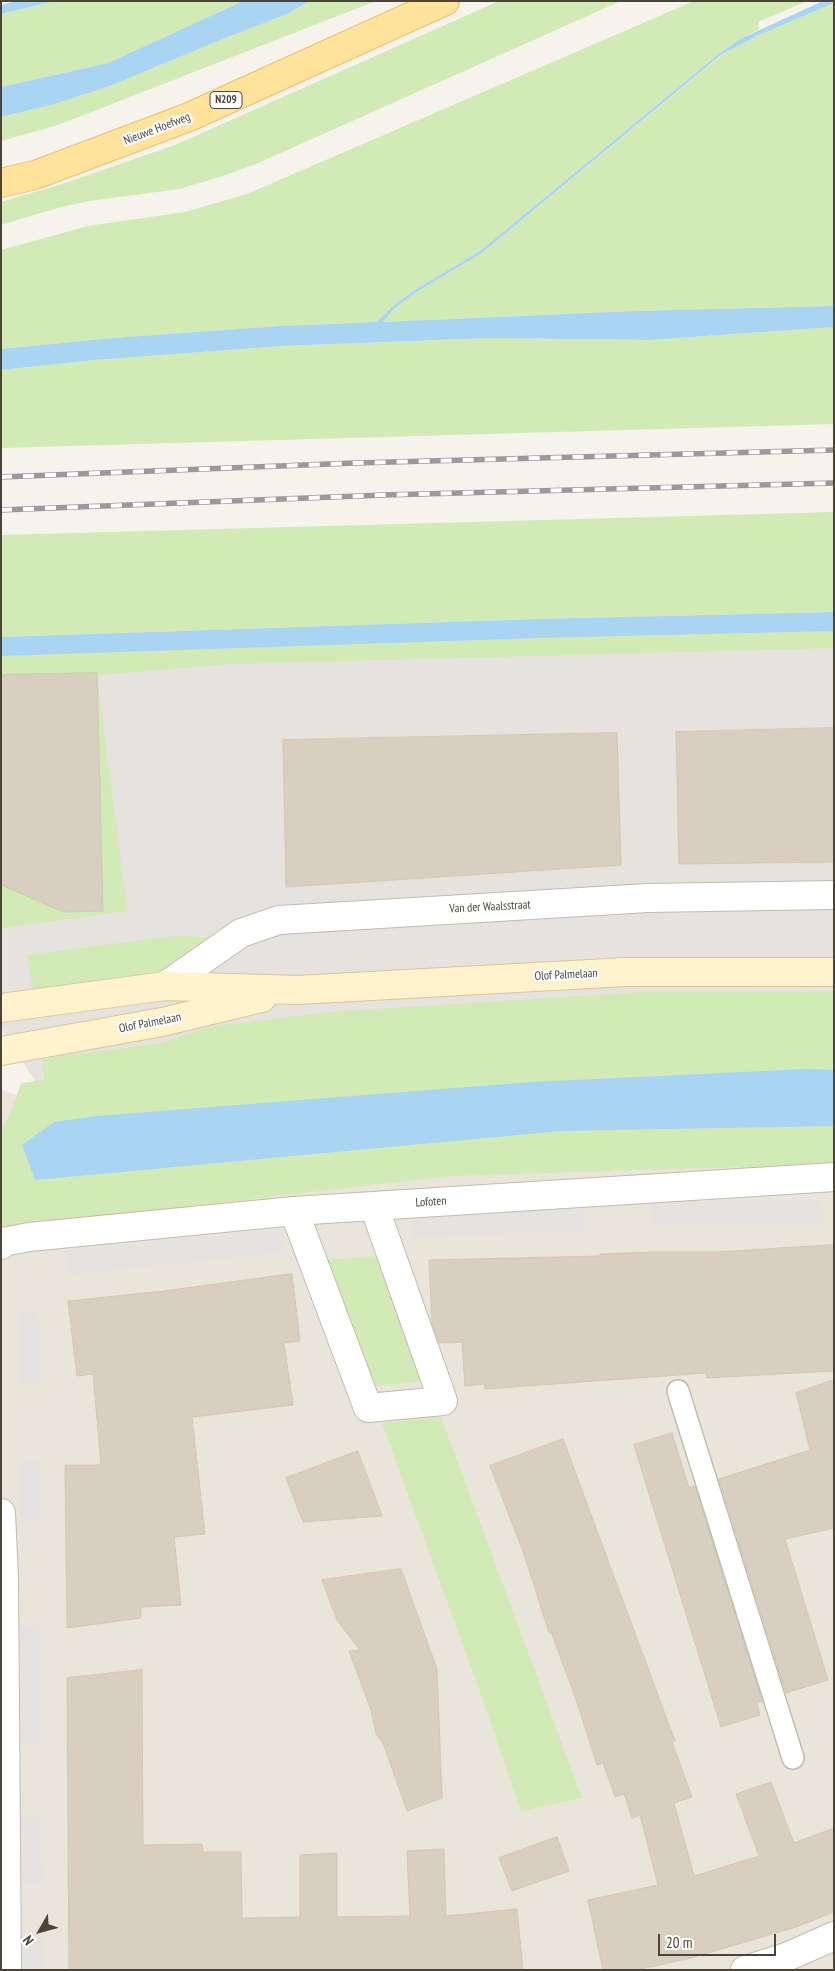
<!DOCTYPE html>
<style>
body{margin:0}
#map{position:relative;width:835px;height:1971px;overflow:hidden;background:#f6f3ec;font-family:"PT Sans Narrow",sans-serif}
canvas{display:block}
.frame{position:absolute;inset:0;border:2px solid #4b4439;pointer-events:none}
.north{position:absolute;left:15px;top:1906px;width:50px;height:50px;-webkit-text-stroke:4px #fff;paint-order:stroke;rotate:232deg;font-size:14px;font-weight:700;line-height:20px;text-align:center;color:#4b4439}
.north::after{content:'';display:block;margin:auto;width:18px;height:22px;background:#4b4439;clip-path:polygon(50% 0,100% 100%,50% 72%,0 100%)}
.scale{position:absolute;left:658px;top:1934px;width:118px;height:22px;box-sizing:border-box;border:2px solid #4b4439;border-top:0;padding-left:6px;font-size:15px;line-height:18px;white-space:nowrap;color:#4b4439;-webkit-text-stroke:4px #fff;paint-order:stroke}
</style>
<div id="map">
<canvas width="835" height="1971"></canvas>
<div class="frame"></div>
<div class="north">N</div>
<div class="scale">20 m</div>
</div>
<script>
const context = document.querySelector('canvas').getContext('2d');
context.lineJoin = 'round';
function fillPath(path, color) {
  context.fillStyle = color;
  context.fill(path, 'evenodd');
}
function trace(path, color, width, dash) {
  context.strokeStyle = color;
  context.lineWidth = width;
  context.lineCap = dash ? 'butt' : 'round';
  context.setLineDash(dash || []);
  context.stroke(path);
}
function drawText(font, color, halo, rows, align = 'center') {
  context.font = font + ' "PT Sans Narrow",sans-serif';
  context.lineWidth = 4.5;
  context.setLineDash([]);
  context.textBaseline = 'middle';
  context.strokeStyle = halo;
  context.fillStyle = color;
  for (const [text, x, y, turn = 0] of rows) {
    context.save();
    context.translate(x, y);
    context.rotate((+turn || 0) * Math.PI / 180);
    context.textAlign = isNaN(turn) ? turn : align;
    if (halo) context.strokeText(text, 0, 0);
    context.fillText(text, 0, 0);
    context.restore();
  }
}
fillPath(new Path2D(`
 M 834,1082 L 834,1970 L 1,1970 L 1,1090 L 50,1104 Z`), '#eae5da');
fillPath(new Path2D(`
 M 834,626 L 834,1082 L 50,1104 L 1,1028 L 1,647 Z`), '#e6e2dd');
fillPath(new Path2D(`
 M 55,1 L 243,1 L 108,63 L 1,87 L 1,14 Z
 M 310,1 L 376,1 L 58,125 L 1,141 L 1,117 L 55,104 L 110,86 L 220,40 L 285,15 Z
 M 499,1 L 621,1 L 256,164 L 220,177 L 179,189 L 89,201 L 61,207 L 1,225 L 1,202 L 62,184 L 175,145 Z
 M 694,1 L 807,1 L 758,22 L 759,29 L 740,39 L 720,53 L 480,251 L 413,291 L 393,306 L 377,322 L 280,326 L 113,338 L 1,349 L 1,250 L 88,226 L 185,212 L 247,194 Z
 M 834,3 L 834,306 L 634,311 L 381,322 L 395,308 L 415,293 L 482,253 L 722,55 L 761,34 Z
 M 834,327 L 834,424 L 1,448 L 1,370 L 94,360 L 283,346 L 490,338 L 649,340 Z
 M 834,512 L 834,612 L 538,619 L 1,637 L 1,535 Z
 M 834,631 L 834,648 L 230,664 L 97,675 L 127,911 L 1,928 L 1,656 L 540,638 Z
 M 174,936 L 207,937 L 210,942 L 168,969 L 153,974 L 33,991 L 27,955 Z
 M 834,991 L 834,1070 L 806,1069 L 531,1082 L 561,1131 L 834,1126 L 834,1168 L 743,1167 L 450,1176 L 1,1228 L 1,1132 L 12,1109 L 21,1083 L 44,1080 L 43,1059 L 161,1043 L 209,1027 L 329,1012 L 644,992 Z
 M 380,1256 L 420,1381 L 374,1387 L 325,1260 Z
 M 441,1417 L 582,1798 L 521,1811 L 480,1692 L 382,1423 Z`), '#d2eab5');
fillPath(new Path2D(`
 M 822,1200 L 823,1223 L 651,1226 L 650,1202 Z
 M 584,1208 L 585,1230 L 413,1238 L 412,1216 Z
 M 282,1228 L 284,1252 L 68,1275 L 65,1251 Z
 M 18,1311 L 38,1311 L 40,1383 L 19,1384 Z
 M 40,1460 L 41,1521 L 20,1522 L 19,1461 Z
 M 20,1626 L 39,1626 L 41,1744 L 21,1744 Z
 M 21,1815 L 41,1815 L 42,1883 L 22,1883 Z
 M 22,1929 L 42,1929 L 43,1970 L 22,1970 Z`), '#e5e3e0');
fillPath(new Path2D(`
 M 17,1 L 55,1 L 1,14 L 1,5 Z
 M 243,1 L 310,1 L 285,15 L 220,40 L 110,86 L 55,104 L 1,117 L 1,87 L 108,63 Z
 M 823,1 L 834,3 L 761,34 L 721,55 L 482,253 L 415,293 L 395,308 L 382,322 L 634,311 L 834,306 L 834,327 L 649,340 L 490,338 L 283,346 L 94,360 L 1,370 L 1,349 L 113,338 L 280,326 L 377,322 L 393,306 L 413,291 L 480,251 L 720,53 L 740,39 Z
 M 834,612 L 834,631 L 540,638 L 1,656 L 1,637 L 538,619 Z
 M 806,1069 L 834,1070 L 834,1126 L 561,1131 L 35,1180 L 22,1145 L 54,1122 L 97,1116 L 531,1082 Z`), '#a9d4f2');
const building = new Path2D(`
 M 97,673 L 103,911 L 64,912 L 1,885 L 1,675 Z
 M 834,728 L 834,862 L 679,864 L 676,732 Z
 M 617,733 L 621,865 L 286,887 L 283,740 Z
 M 834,1245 L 834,1371 L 707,1378 L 706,1373 L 485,1389 L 484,1384 L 465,1386 L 462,1342 L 439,1343 L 432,1323 L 429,1260 L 600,1256 L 600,1254 L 653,1252 L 716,1252 Z
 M 292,1274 L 300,1341 L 284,1343 L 293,1405 L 192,1417 L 205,1534 L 174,1537 L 181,1605 L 141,1607 L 141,1618 L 67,1628 L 65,1465 L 101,1465 L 93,1374 L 77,1376 L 68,1301 L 164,1291 Z
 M 834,1380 L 834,1528 L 785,1539 L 828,1680 L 786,1693 L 719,1479 L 810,1450 L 796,1393 Z
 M 672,1433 L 689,1488 L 695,1486 L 762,1701 L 757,1703 L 760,1715 L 721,1727 L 634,1445 Z
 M 563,1439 L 675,1741 L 672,1742 L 692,1797 L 674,1803 L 694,1876 L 759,1856 L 736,1794 L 771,1782 L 794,1843 L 834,1828 L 834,1912 L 796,1927 L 691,1958 L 636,1970 L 603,1970 L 588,1900 L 658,1885 L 640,1815 L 632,1818 L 624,1794 L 615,1797 L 603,1763 L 597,1765 L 576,1699 L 551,1632 L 549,1633 L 524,1554 L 490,1466 Z
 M 358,1451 L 382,1516 L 303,1522 L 286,1478 Z
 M 401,1569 L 437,1669 L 442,1798 L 407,1811 L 383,1743 L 376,1734 L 371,1710 L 349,1651 L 360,1650 L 337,1620 L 322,1580 Z
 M 142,1670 L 143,1845 L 202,1844 L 203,1852 L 241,1852 L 242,1918 L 300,1917 L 300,1855 L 337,1853 L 337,1917 L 410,1916 L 407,1851 L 444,1849 L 446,1916 L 517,1909 L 523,1970 L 69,1970 L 67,1678 Z
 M 557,1837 L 569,1871 L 512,1891 L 499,1858 Z`);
fillPath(building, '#d8cfc1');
trace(building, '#d3c7b4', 1);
const lane = new Path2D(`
 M 678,1391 L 793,1758`);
const street = new Path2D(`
 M 165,986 L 241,933 L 279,920 L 648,898 L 834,895
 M 294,1211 L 368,1408 L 443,1401 L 374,1206
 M 1,1245 L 3,1242 L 29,1237 L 294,1211 L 834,1177
 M 1,1513 L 4,1579 L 7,1970
 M 745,1970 L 789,1956 L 834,1936`);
const secondary = new Path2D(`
 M 1,1008 L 165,986 L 298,990 L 626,972 L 834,972
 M 1,1051 L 162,1022 L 262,998`);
const primary = new Path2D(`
 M 1,183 L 35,175 L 189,117 L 445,1`);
trace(lane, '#c2bbae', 24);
trace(street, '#c2bbae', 30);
trace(secondary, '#d6c79b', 30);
trace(primary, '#e6c16a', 30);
trace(lane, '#fff', 21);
trace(street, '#fff', 28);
trace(secondary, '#fff3cd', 28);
trace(primary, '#ffe39c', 28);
const rail = new Path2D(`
 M 1,477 L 355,463 L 834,450
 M 1,510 L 384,495 L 834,483`);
trace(rail, '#9a9a9a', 5.5);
trace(rail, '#fff', 4, [11]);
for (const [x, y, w] of [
 [226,100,32]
]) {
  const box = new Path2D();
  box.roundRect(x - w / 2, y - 8.5, w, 17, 4);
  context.fillStyle = '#fff';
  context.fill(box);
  trace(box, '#4b4439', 1);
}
drawText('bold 11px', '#4b4439', null, [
 ["N209",226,100]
]);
drawText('12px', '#4b4439', '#fff', [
 ["Nieuwe Hoefweg",157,129,-21],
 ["Van der Waalsstraat",490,907,-3],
 ["Olof Palmelaan",566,975,-3],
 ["Olof Palmelaan",150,1023,-11],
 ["Lofoten",431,1202,-4]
]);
</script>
